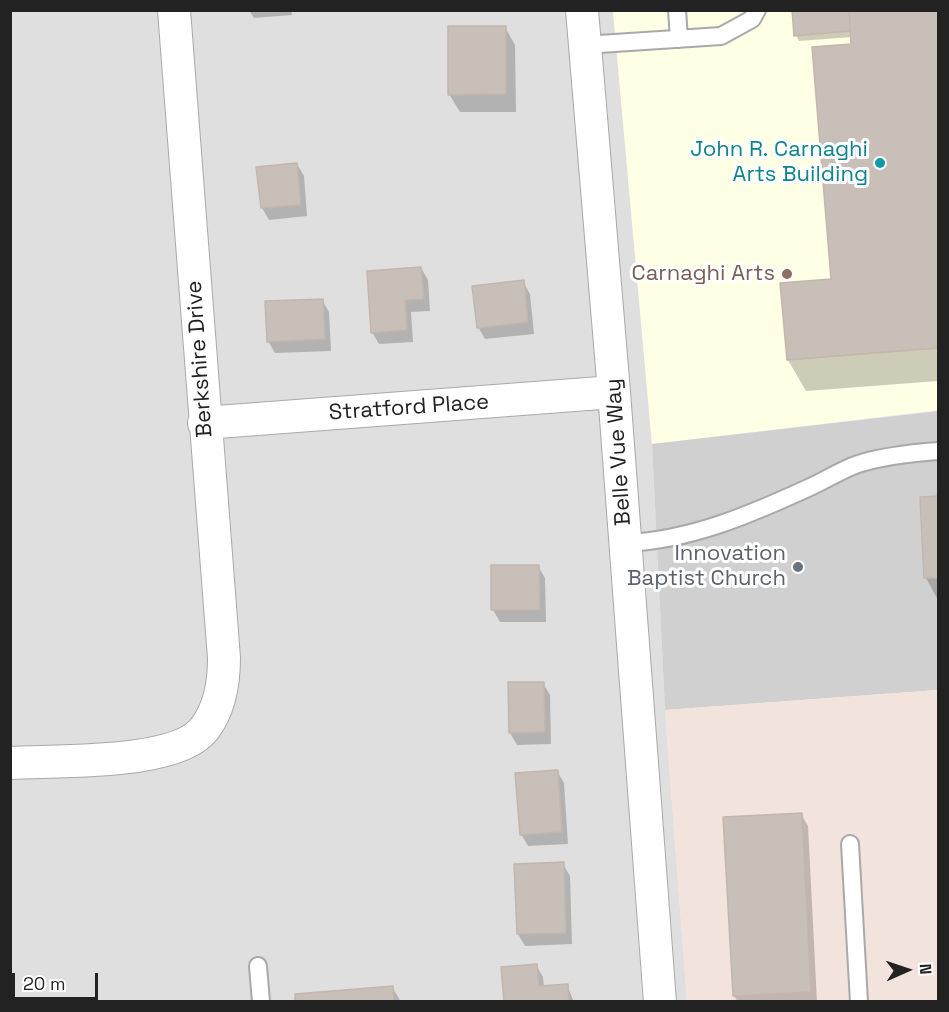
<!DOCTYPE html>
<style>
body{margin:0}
#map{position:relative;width:949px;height:1012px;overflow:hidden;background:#f2efe9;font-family:"Space Grotesk",sans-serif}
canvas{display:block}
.frame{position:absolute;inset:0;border:12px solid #222;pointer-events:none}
.north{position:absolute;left:877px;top:940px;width:60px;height:60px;-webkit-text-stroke:4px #fff;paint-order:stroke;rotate:87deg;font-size:16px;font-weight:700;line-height:24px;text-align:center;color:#222}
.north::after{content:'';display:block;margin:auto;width:21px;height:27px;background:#222;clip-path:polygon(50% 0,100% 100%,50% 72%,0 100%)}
.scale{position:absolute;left:12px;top:973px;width:86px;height:27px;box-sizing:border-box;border:3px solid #222;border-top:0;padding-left:8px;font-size:18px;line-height:21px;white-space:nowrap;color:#222;-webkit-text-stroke:4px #fff;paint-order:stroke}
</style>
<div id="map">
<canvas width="949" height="1012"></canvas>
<div class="frame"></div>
<div class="north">N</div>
<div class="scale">20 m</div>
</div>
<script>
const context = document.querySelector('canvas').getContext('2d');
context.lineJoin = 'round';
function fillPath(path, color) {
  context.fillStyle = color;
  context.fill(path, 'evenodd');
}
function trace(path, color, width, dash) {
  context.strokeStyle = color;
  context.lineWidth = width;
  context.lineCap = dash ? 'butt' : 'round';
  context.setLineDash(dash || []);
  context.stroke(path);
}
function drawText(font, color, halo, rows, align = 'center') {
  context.font = font + ' "Space Grotesk",sans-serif';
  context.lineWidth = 6;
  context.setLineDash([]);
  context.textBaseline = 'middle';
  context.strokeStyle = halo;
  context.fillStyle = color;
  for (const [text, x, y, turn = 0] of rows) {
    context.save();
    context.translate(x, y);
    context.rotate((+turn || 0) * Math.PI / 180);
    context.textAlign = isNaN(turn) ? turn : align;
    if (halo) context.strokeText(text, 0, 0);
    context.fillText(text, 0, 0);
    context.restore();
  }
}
fillPath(new Path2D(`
 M 10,11 L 613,11 L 652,444 L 665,710 L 687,1001 L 11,1001 Z`), '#e0dfdf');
fillPath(new Path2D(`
 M 613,11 L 938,11 L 938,410 L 652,444 Z`), '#ffffe5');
fillPath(new Path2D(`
 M 938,411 L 938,690 L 665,710 L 652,444 Z`), '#d0d0d0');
fillPath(new Path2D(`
 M 938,690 L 938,1001 L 687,1001 L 665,710 Z`), '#f3e3dd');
fillPath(new Path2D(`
 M 249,10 L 291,10 L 292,15 L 254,18 Z
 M 794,10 L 938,10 L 938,381 L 806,391 L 788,360 L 832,281 L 853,45 L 852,37 L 799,41 L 796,35 Z
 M 505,27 L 515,45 L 516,112 L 460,112 L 449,94 Z
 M 297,164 L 304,176 L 307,216 L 269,220 L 262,208 L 258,168 Z
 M 421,268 L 428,280 L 430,311 L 411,312 L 413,342 L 379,344 L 372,332 Z
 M 523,282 L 530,294 L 534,334 L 485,339 L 478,327 Z
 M 322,300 L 329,312 L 331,351 L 275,353 L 268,341 Z
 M 938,497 L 938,600 L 926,578 L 922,498 Z
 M 538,566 L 545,578 L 546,622 L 500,622 L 493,610 Z
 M 543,683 L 550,695 L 551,744 L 517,745 L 510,733 Z
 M 557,771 L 564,783 L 568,844 L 528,846 L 521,834 Z
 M 801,814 L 808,826 L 817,1002 L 738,1002 L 734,996 Z
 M 563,864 L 570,876 L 572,944 L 525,946 L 518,934 L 516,865 Z
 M 536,965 L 543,977 L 544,987 L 567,985 L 574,1002 L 506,1002 Z
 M 392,987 L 401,1002 L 297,1002 Z`), '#0003');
const building = new Path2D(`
 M 792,10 L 849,10 L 850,31 L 794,36 Z
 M 849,10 L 938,10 L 938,348 L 787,360 L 780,283 L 831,279 L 812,47 L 851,44 Z
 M 448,26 L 506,26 L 506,94 L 448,95 Z
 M 297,163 L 301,205 L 261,208 L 256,167 Z
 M 421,267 L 424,299 L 405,300 L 407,330 L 371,333 L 367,271 Z
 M 524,280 L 528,322 L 477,328 L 472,286 Z
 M 323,299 L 325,339 L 267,342 L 265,301 Z
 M 938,496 L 938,578 L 924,578 L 920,497 Z
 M 491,565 L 539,565 L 540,610 L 491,610 Z
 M 508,682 L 544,682 L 545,732 L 509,733 Z
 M 558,770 L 562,832 L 520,835 L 515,773 Z
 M 802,813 L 811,992 L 733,996 L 723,817 Z
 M 564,862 L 566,933 L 517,934 L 514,864 Z
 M 537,964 L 539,986 L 568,984 L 569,1002 L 504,1002 L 501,967 Z
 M 393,986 L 394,1002 L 295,1002 L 295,994 Z`);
fillPath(building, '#c7bfb8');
trace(building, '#c4b6ab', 1.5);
const service = new Path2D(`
 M 677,10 L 679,39
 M 584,45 L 721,36 L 752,19 L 757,10
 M 626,543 C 691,540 749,515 808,488 C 824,481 841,470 858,464 C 883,456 912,453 938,451
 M 850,844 L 859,1002
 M 258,966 L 261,1002`);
const minor = new Path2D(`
 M 582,10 L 614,392 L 660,1002
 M 204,423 L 614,392
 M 10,763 C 55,760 178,766 205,728 C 220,708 224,682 224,658 L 174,10`);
trace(service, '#a9a9a9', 20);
trace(minor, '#a9a9a9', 34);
trace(service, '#fff', 16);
trace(minor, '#fff', 32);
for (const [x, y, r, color] of [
 [880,163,6,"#0f9aa8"],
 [787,274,6,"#8d6e63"],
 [798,567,6,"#6b7280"]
]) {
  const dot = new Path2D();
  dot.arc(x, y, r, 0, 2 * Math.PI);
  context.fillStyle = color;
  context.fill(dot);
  trace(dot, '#fff', 2);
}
drawText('22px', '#0d838f', '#fff', [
 ["John R. Carnaghi",868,150],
 ["Arts Building",868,175]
], 'right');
drawText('22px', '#785e54', '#fff', [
 ["Carnaghi Arts",775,274]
], 'right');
drawText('22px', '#222', '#fff', [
 ["Berkshire Drive",200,359,-94],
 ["Stratford Place",409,408,-4],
 ["Belle Vue Way",619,452,-94]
]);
drawText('22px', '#5b616d', '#fff', [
 ["Innovation",786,554],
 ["Baptist Church",786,579]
], 'right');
</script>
